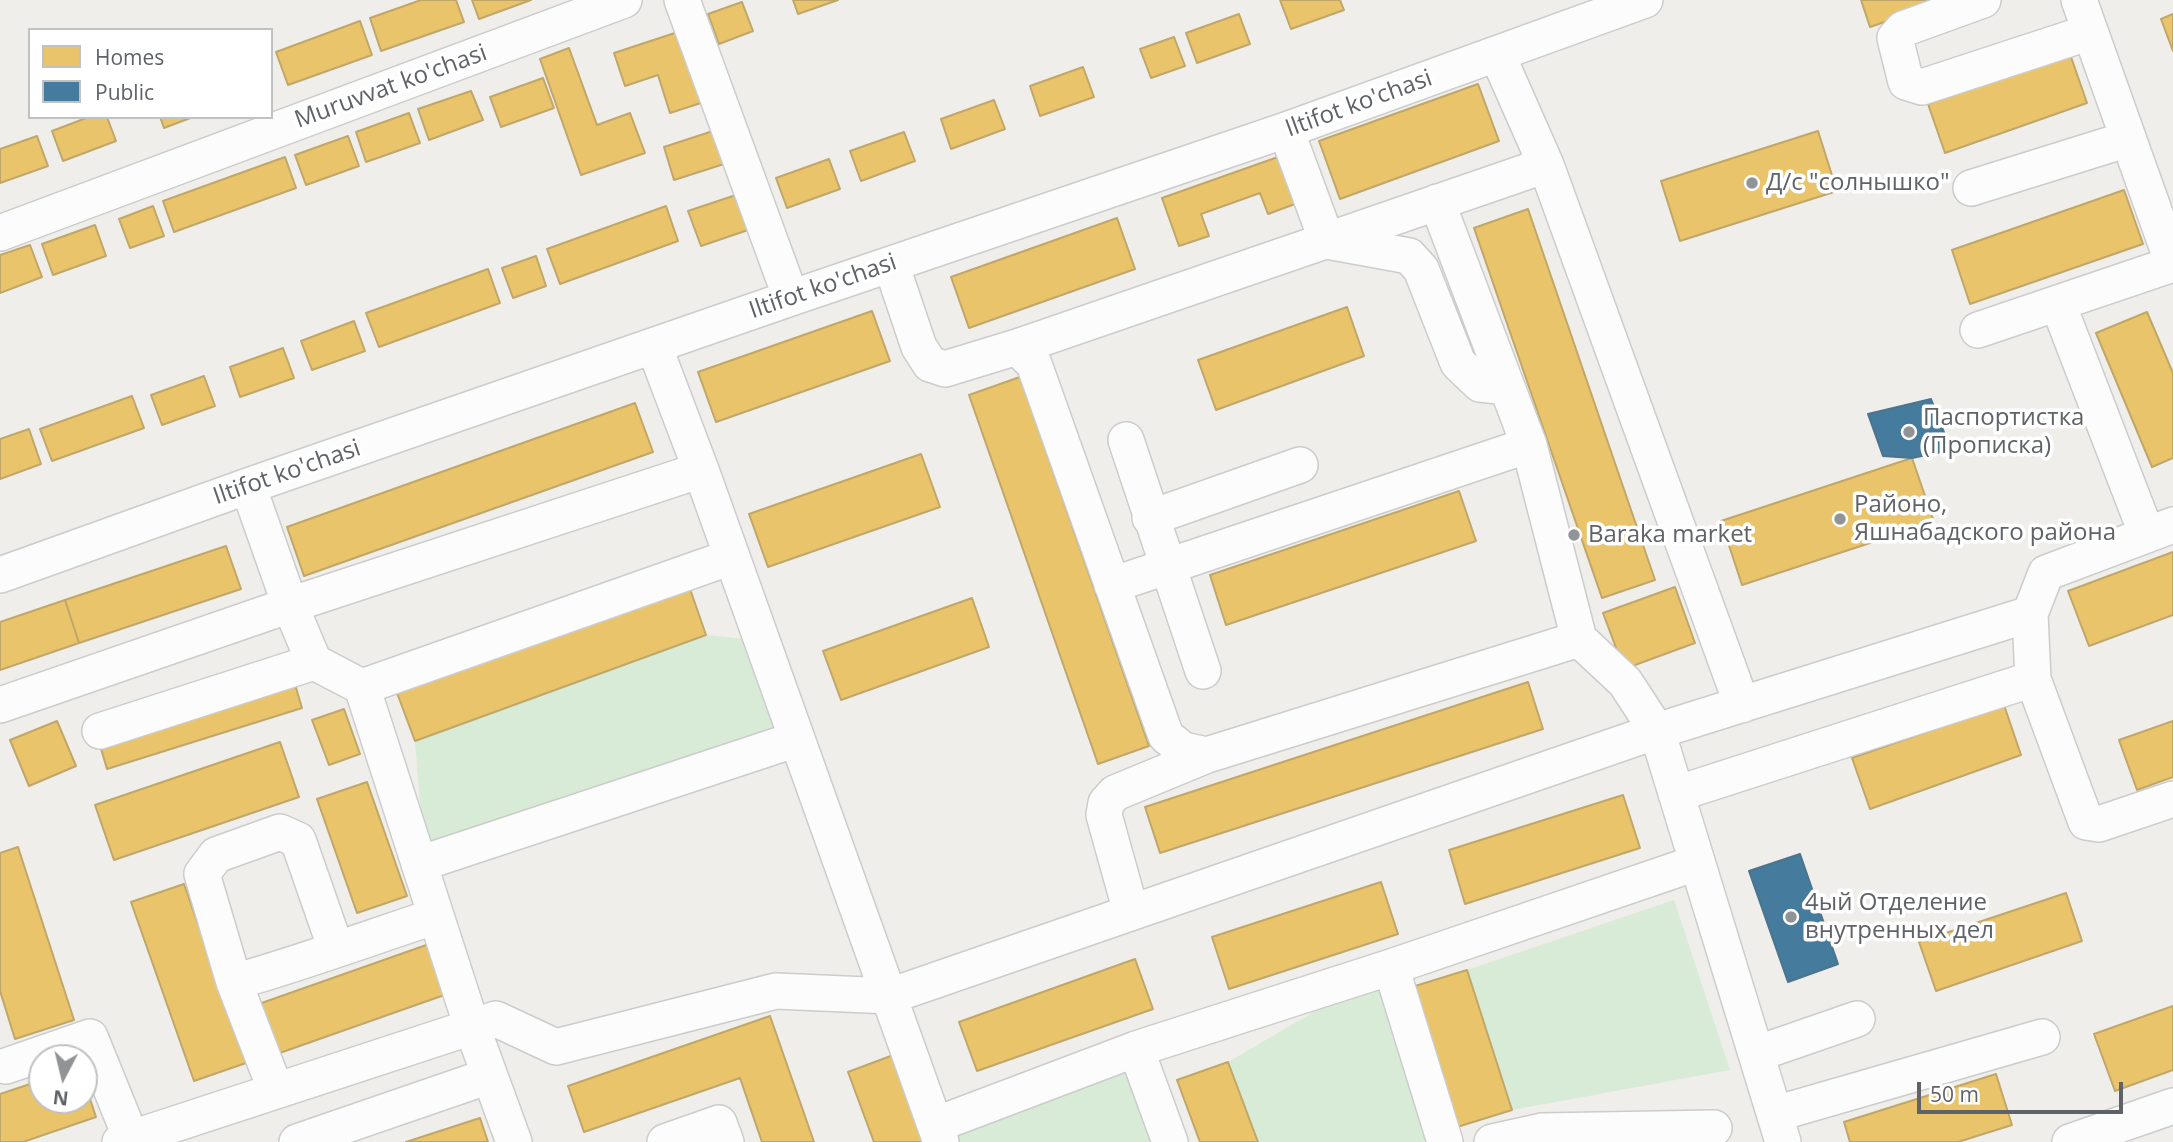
<!DOCTYPE html>
<meta charset="utf-8">
<style>
body{margin:0}
#map{position:relative;width:2173px;height:1142px;overflow:hidden;background:#efeeea;font-family:"Open Sans",sans-serif}
canvas{display:block}
.legend{position:absolute;left:28px;top:28px;width:245px;height:91px;box-sizing:border-box;background:#fff;border:2px solid #bfc1c3;margin:0;padding:9px 12px;list-style:none;font-size:21px;color:#5f6368}
.legend li{display:flex;align-items:center;gap:14px;height:35px}
.legend b{width:35px;border:2px solid #bfc1c3}
.north{position:absolute;left:28px;top:1044px;width:70px;height:70px;box-sizing:border-box;background:#fff;border:2px solid #bfc1c3;border-radius:50%;rotate:187deg;font-size:19px;font-weight:700;line-height:28px;text-align:center;color:#5f6368}
.north::after{content:'';display:block;margin:auto;width:24px;height:32px;background:#919496;clip-path:polygon(50% 0,100% 100%,50% 72%,0 100%)}
.scale{position:absolute;left:1917px;top:1082px;width:206px;height:32px;box-sizing:border-box;border:4px solid #5f6368;border-top:0;padding-left:9px;font-size:21px;line-height:24px;white-space:nowrap;color:#5f6368;-webkit-text-stroke:5px #fff;paint-order:stroke}
</style>
<div id="map">
<canvas width="2173" height="1142"></canvas>
<ul class="legend">
<li><b style="height:19px;background:#e9c46a"></b>Homes</li>
<li><b style="height:19px;background:#457b9d"></b>Public</li>
</ul>
<div class="north">N</div>
<div class="scale">50 m</div>
</div>
<script>
const context = document.querySelector('canvas').getContext('2d');
context.lineJoin = 'round';
function fillPath(path, color) {
  context.fillStyle = color;
  context.fill(path, 'evenodd');
}
function trace(path, color, width, dash) {
  context.strokeStyle = color;
  context.lineWidth = width;
  context.lineCap = dash ? 'butt' : 'round';
  context.setLineDash(dash || []);
  context.stroke(path);
}
function drawText(font, color, halo, rows, align = 'center') {
  context.font = font + ' "Open Sans",sans-serif';
  context.lineWidth = 7;
  context.setLineDash([]);
  context.textBaseline = 'middle';
  context.strokeStyle = halo;
  context.fillStyle = color;
  for (const [text, x, y, turn = 0] of rows) {
    context.save();
    context.translate(x, y);
    context.rotate((+turn || 0) * Math.PI / 180);
    context.textAlign = isNaN(turn) ? turn : align;
    if (halo) context.strokeText(text, 0, 0);
    context.fillText(text, 0, 0);
    context.restore();
  }
}
fillPath(new Path2D(`
 M 706,635 L 744,639 L 784,733 L 424,852 L 415,741 Z
 M 1674,900 L 1730,1070 L 1512,1110 L 1467,970 Z
 M 1391,967 L 1445,1142 L 1258,1142 L 1228,1062 Z
 M 1136,1049 L 1170,1142 L 941,1142 Z`), '#d8ebd6');
const homes = new Path2D(`
 M 421,0 L 456,0 L 464,22 L 381,51 L 370,18 Z
 M 472,0 L 531,0 L 479,19 Z
 M 793,0 L 838,0 L 798,14 Z
 M 1280,0 L 1340,0 L 1344,10 L 1291,29 Z
 M 1861,0 L 1948,0 L 1870,27 Z
 M 742,2 L 753,31 L 719,44 L 708,14 Z
 M 1239,14 L 1250,44 L 1197,63 L 1186,33 Z
 M 2173,14 L 2173,51 L 2161,19 Z
 M 360,21 L 372,55 L 288,85 L 276,52 Z
 M 681,31 L 704,102 L 670,113 L 658,75 L 625,86 L 614,53 Z
 M 1174,37 L 1185,66 L 1151,78 L 1140,49 Z
 M 569,48 L 597,125 L 630,113 L 645,153 L 581,175 L 540,59 Z
 M 2070,54 L 2087,103 L 1945,153 L 1928,104 Z
 M 1083,67 L 1094,97 L 1040,116 L 1030,86 Z
 M 543,78 L 554,108 L 501,127 L 490,97 Z
 M 1478,84 L 1499,141 L 1340,199 L 1319,141 Z
 M 471,91 L 483,120 L 429,140 L 418,109 Z
 M 994,100 L 1005,129 L 951,149 L 941,119 Z
 M 409,113 L 420,143 L 366,162 L 356,132 Z
 M 89,117 L 107,117 L 116,141 L 63,161 L 52,131 Z
 M 160,117 L 193,117 L 164,128 Z
 M 713,131 L 724,164 L 674,180 L 664,147 Z
 M 1818,131 L 1837,191 L 1680,241 L 1661,181 Z
 M 904,132 L 915,161 L 861,181 L 850,151 Z
 M 37,136 L 48,166 L 0,183 L 0,149 Z
 M 348,136 L 359,166 L 306,185 L 295,155 Z
 M 285,157 L 296,188 L 174,232 L 163,201 Z
 M 1278,157 L 1295,204 L 1268,214 L 1260,193 L 1201,214 L 1209,236 L 1179,246 L 1162,198 Z
 M 829,159 L 840,189 L 787,208 L 776,178 Z
 M 2124,190 L 2143,244 L 1970,304 L 1952,250 Z
 M 736,195 L 748,230 L 701,246 L 688,211 Z
 M 153,206 L 164,236 L 130,248 L 119,219 Z
 M 666,206 L 678,241 L 560,284 L 547,249 Z
 M 1528,209 L 1655,580 L 1602,598 L 1474,228 Z
 M 1117,218 L 1135,269 L 969,328 L 951,277 Z
 M 95,225 L 106,256 L 53,275 L 42,244 Z
 M 30,245 L 42,277 L 0,293 L 0,255 Z
 M 536,256 L 546,286 L 513,298 L 502,268 Z
 M 488,269 L 500,303 L 379,347 L 366,313 Z
 M 1347,307 L 1364,356 L 1216,410 L 1198,360 Z
 M 872,311 L 890,361 L 716,422 L 698,372 Z
 M 2147,312 L 2173,373 L 2173,458 L 2152,467 L 2096,333 Z
 M 354,321 L 365,351 L 312,370 L 301,341 Z
 M 283,348 L 294,378 L 240,397 L 230,367 Z
 M 204,376 L 215,406 L 162,425 L 151,395 Z
 M 1020,377 L 1149,746 L 1098,764 L 969,395 Z
 M 132,396 L 144,428 L 52,461 L 40,429 Z
 M 635,403 L 653,452 L 304,576 L 287,527 Z
 M 29,429 L 41,464 L 0,479 L 0,439 Z
 M 921,454 L 940,507 L 768,567 L 749,514 Z
 M 1912,458 L 1934,522 L 1742,585 L 1721,521 Z
 M 1459,491 L 1476,541 L 1226,625 L 1210,575 Z
 M 226,546 L 241,589 L 79,643 L 65,600 Z
 M 2173,552 L 2173,615 L 2089,646 L 2068,591 Z
 M 689,586 L 706,635 L 415,741 L 397,693 Z
 M 1675,587 L 1695,643 L 1624,669 L 1603,613 Z
 M 972,598 L 989,647 L 841,700 L 823,651 Z
 M 65,600 L 79,643 L 0,670 L 0,622 Z
 M 294,681 L 302,708 L 107,769 L 99,742 Z
 M 1528,682 L 1543,729 L 1160,853 L 1145,807 Z
 M 2004,705 L 2021,755 L 1870,809 L 1852,758 Z
 M 344,709 L 360,754 L 329,765 L 312,720 Z
 M 57,721 L 76,766 L 29,786 L 10,740 Z
 M 2173,721 L 2173,777 L 2137,790 L 2119,740 Z
 M 280,742 L 299,797 L 114,860 L 95,805 Z
 M 367,782 L 407,896 L 357,913 L 317,799 Z
 M 1623,795 L 1640,848 L 1465,904 L 1449,850 Z
 M 18,847 L 74,1020 L 15,1039 L 0,991 L 0,853 Z
 M 1381,882 L 1398,934 L 1229,989 L 1212,937 Z
 M 184,884 L 246,1063 L 194,1081 L 131,902 Z
 M 2066,893 L 2082,941 L 1936,991 L 1919,942 Z
 M 432,943 L 450,993 L 274,1055 L 256,1005 Z
 M 1135,959 L 1153,1009 L 977,1071 L 959,1022 Z
 M 1467,970 L 1512,1110 L 1457,1127 L 1412,987 Z
 M 2173,1006 L 2173,1070 L 2115,1091 L 2094,1034 Z
 M 770,1016 L 814,1142 L 762,1142 L 740,1078 L 584,1132 L 568,1086 Z
 M 896,1054 L 929,1142 L 874,1142 L 848,1072 Z
 M 1228,1062 L 1258,1142 L 1200,1142 L 1177,1080 Z
 M 1996,1074 L 2012,1125 L 1958,1142 L 1850,1142 L 1844,1122 Z
 M 42,1080 L 42,1100 L 84,1100 L 84,1081 L 96,1117 L 23,1142 L 0,1142 L 0,1094 Z
 M 480,1118 L 488,1142 L 406,1142 Z`);
fillPath(homes, '#e9c46a');
trace(homes, '#c0a769', 2);
const public = new Path2D(`
 M 1931,399 L 1951,450 L 1912,458 L 1883,456 L 1868,414 Z
 M 1800,854 L 1838,964 L 1788,982 L 1749,871 Z`);
fillPath(public, '#457b9d');
trace(public, '#4d748d', 2);
const minor = new Path2D(`
 M 682,0 L 791,298
 M 1983,0 L 1903,29 L 1895,38 L 1906,82 L 1922,87 L 2090,32
 M 2079,0 L 2173,264
 M 1497,54 L 1546,165 L 1742,705
 M 1286,130 L 1327,241 L 1409,256 L 1421,269 L 1458,363 L 1480,384 L 1507,387
 M 1971,188 L 2128,139
 M 1437,202 L 1529,445 L 1579,639 L 1625,682 L 1657,731 L 1783,1142
 M 0,233 L 624,0
 M 891,264 L 919,347 L 930,364 L 945,369 L 1017,347 L 1034,364 L 1166,736 L 1183,750 L 1207,755 L 1579,639
 M 2058,304 L 2147,535
 M 1978,330 L 2173,264
 M 654,346 L 701,470 L 941,1142
 M 1017,347 L 1546,165
 M 1126,440 L 1203,671
 M 248,486 L 290,605 L 314,662 L 362,687 L 472,1027 L 514,1142
 M 1150,518 L 1300,465
 M 2173,525 L 2046,573 L 2030,614 L 2033,679 L 2086,822 L 2099,824 L 2173,799
 M 0,575 L 248,486 L 791,298 L 1286,130 L 1645,0
 M 1112,585 L 1529,445
 M 362,687 L 731,557
 M 0,705 L 290,605 L 701,470
 M 100,731 L 314,662
 M 1676,794 L 2033,679
 M 419,864 L 797,739
 M 1131,912 L 1104,815 L 1106,803 L 1115,793 L 1207,755
 M 336,949 L 298,840 L 280,832 L 216,855 L 202,874 L 234,982 C 302,963 369,938 436,916
 M 1391,967 L 1445,1142
 M 234,982 L 276,1091
 M 1756,1054 L 1857,1019
 M 6,1066 L 90,1037 L 131,1138
 M 1775,1114 L 2042,1037
 M 935,1125 L 1136,1049
 M 120,1142 L 496,1019 L 556,1047 L 776,991 L 890,996 L 1657,731 L 2030,614
 M 297,1142 L 489,1076
 M 665,1142 L 719,1123 L 726,1142
 M 1170,1142 L 1136,1049 L 1391,967 L 1696,863
 M 1492,1142 L 1542,1131
 M 1541,1142 L 1542,1131 L 1714,1128
 M 2070,1142 L 2173,1106`);
trace(minor, '#cbcccc', 38);
trace(minor, '#fdfcfc', 35);
for (const [x, y, r, color] of [
 [1752,183,7,"#919496"],
 [1909,432,7,"#919496"],
 [1840,519,7,"#919496"],
 [1574,535,7,"#919496"],
 [1791,917,7,"#919496"]
]) {
  const dot = new Path2D();
  dot.arc(x, y, r, 0, 2 * Math.PI);
  context.fillStyle = color;
  context.fill(dot);
  trace(dot, '#fff', 2.5);
}
drawText('24px', '#5f6368', '#fff', [
 ["Muruvvat ko'chasi",391,87,-20],
 ["Iltifot ko'chasi",1359,104,-20],
 ["Iltifot ko'chasi",823,287,-19],
 ["Iltifot ko'chasi",287,473,-19]
]);
drawText('24px', '#5f6368', '#fff', [
 ["Д/с \"солнышко\"",1766,183],
 ["Паспортистка",1923,418],
 ["(Прописка)",1923,446],
 ["Районо,",1854,505],
 ["Яшнабадского района",1854,533],
 ["Baraka market",1588,535],
 ["4ый Отделение",1805,903],
 ["внутренных дел",1805,931]
], 'left');
</script>
